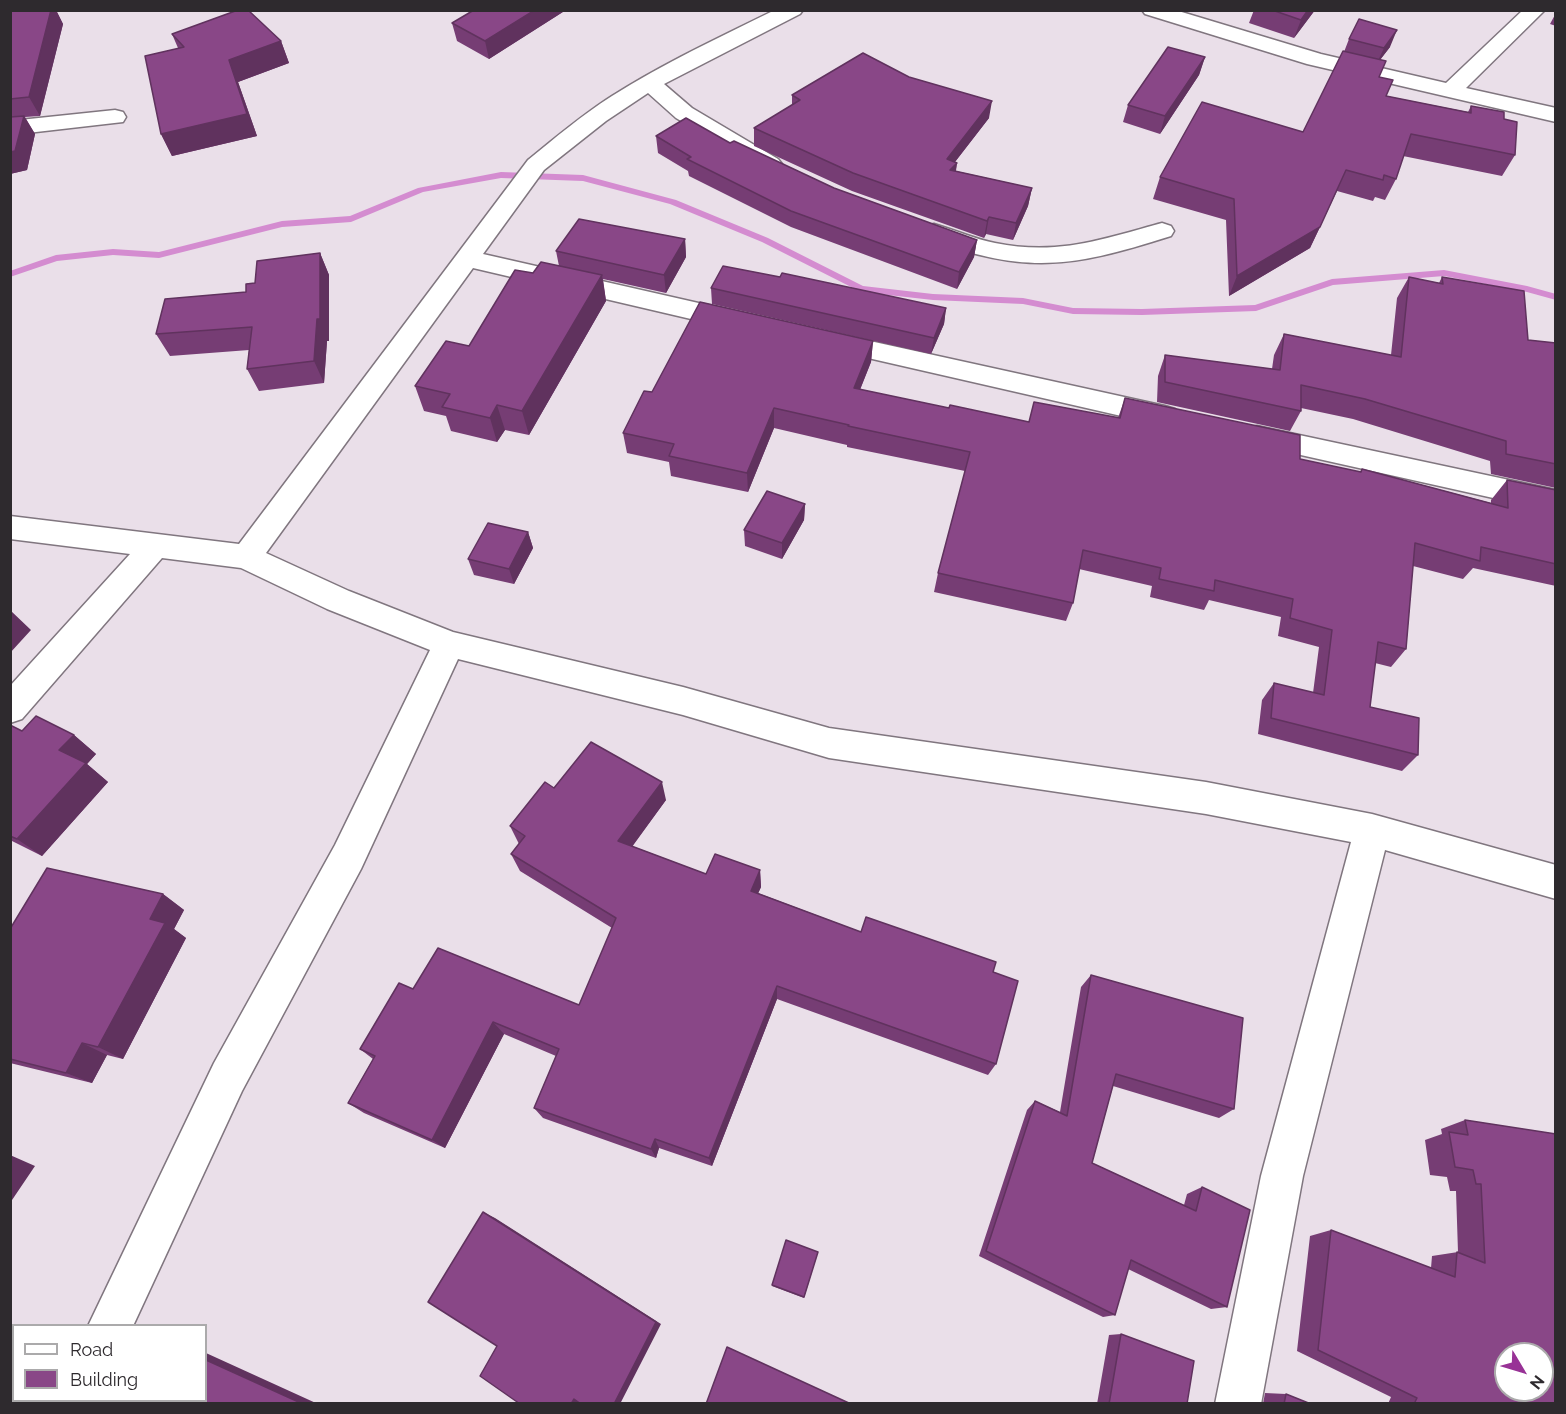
<!DOCTYPE html>
<style>
body{margin:0}
#map{position:relative;width:1566px;height:1414px;overflow:hidden;background:#eadfe9;font-family:Raleway,sans-serif}
canvas{display:block}
.frame{position:absolute;inset:0;border:12px solid #2e2a2e;pointer-events:none}
.legend{position:absolute;left:12px;top:1324px;width:195px;height:78px;box-sizing:border-box;background:#fff;border:2px solid #abaaab;margin:0;padding:8px 10px;list-style:none;font-size:18px;color:#2e2a2e}
.legend li{display:flex;align-items:center;gap:12px;height:30px}
.legend b{width:30px;border:2px solid #abaaab}
.north{position:absolute;left:1494px;top:1342px;width:60px;height:60px;box-sizing:border-box;background:#fff;border:2px solid #abaaab;border-radius:50%;rotate:128deg;font-size:16px;font-weight:700;line-height:24px;text-align:center;color:#2e2a2e}
.north::after{content:'';display:block;margin:auto;width:21px;height:27px;background:#983296;clip-path:polygon(50% 0,100% 100%,50% 72%,0 100%)}
</style>
<div id="map">
<canvas width="1566" height="1414"></canvas>
<div class="frame"></div>
<ul class="legend">
<li><b style="height:8px;background:#fff"></b>Road</li>
<li><b style="height:16px;background:#894787"></b>Building</li>
</ul>
<div class="north">N</div>
</div>
<script>
const context = document.querySelector('canvas').getContext('2d');
context.lineJoin = 'round';
function fillPath(path, color) {
  context.fillStyle = color;
  context.fill(path, 'evenodd');
}
function trace(path, color, width, dash) {
  context.strokeStyle = color;
  context.lineWidth = width;
  context.lineCap = dash ? 'butt' : 'round';
  context.setLineDash(dash || []);
  context.stroke(path);
}
fillPath(new Path2D(`
 M 501,172 L 583,175 L 676,200 L 768,238 L 863,286 L 933,294 L 1023,298 L 1073,308 L 1142,309 L 1255,305 L 1332,279 L 1444,270 L 1527,286 L 1556,294 L 1556,300 L 1527,292 L 1444,276 L 1333,285 L 1256,311 L 1142,315 L 1073,314 L 1023,304 L 933,300 L 861,292 L 762,242 L 670,204 L 583,181 L 501,178 L 423,192 L 351,222 L 282,227 L 159,258 L 113,255 L 57,261 L 10,277 L 10,271 L 56,255 L 113,249 L 159,252 L 282,221 L 350,216 L 418,188 Z`), '#d48cd0');
const minor = new Path2D(`
 M 775,10 L 803,10 L 800,14 L 664,84 L 692,108 L 778,159 L 782,164 L 778,169 L 770,171 L 762,169 L 676,118 L 648,93 L 606,121 L 544,170 L 483,254 L 738,312 L 747,315 L 751,321 L 747,327 L 738,330 L 473,268 L 266,553 L 349,591 L 453,632 L 683,687 L 829,728 L 1206,782 L 1372,814 L 1556,865 L 1556,899 L 1385,850 L 1303,1176 L 1261,1404 L 1215,1404 L 1261,1176 L 1351,842 L 1206,814 L 829,758 L 683,715 L 458,659 L 361,869 L 242,1091 L 133,1326 L 88,1326 L 214,1063 L 335,845 L 430,650 L 327,609 L 241,568 L 162,558 L 22,719 L 10,723 L 10,686 L 130,554 L 10,539 L 10,516 L 239,544 L 528,160 C 555,138 582,115 612,96 C 664,63 720,37 775,10 Z
 M 1142,10 L 1175,10 L 1321,54 L 1446,83 L 1523,10 L 1545,10 L 1466,88 L 1556,108 L 1556,122 L 1307,64 L 1145,14 Z
 M 115,110 L 123,112 L 126,117 L 123,122 L 10,135 L 10,121 Z
 M 1162,223 L 1171,226 L 1174,231 L 1171,236 C 1070,268 1027,275 925,238 L 922,232 L 925,226 L 934,224 C 955,230 974,239 995,243 C 1058,256 1103,239 1162,223 Z
 M 829,332 L 1165,406 L 1175,409 L 1179,416 L 1175,423 L 1165,426 L 820,347 L 816,341 L 820,335 Z
 M 1257,426 L 1556,490 L 1556,512 L 1247,443 L 1243,436 L 1247,429 Z
 M 51,1400 L 97,1400 L 96,1404 L 50,1404 Z`);
trace(minor, '#80767f', 3);
fillPath(minor, '#fff');
fillPath(new Path2D(`
 M 56,10 L 63,24 L 40,116 L 25,117 L 35,134 L 27,170 L 10,174 L 10,11 Z
 M 566,10 L 489,59 L 457,41 L 452,23 Z
 M 1254,10 L 1315,10 L 1294,38 L 1249,23 Z
 M 1556,13 L 1556,26 L 1550,24 Z
 M 172,34 L 281,41 L 289,63 L 238,82 L 257,136 L 172,156 L 161,134 L 178,48 Z
 M 1349,39 L 1390,47 L 1380,60 L 1379,77 L 1386,96 L 1468,112 L 1471,106 L 1504,119 L 1515,155 L 1502,176 L 1403,156 L 1396,179 L 1385,200 L 1375,197 L 1373,201 L 1337,191 L 1310,248 L 1229,296 L 1226,220 L 1153,199 L 1160,177 L 1303,132 L 1344,52 Z
 M 1205,57 L 1199,75 L 1160,134 L 1123,122 L 1128,105 Z
 M 792,95 L 989,118 L 955,162 L 957,163 L 956,171 L 1032,188 L 1028,206 L 1013,240 L 986,234 L 984,238 L 852,191 L 754,146 L 754,128 L 792,105 Z
 M 656,136 L 730,143 L 834,188 L 977,240 L 974,257 L 957,289 L 791,227 L 689,176 L 688,171 L 658,153 Z
 M 685,239 L 686,257 L 666,293 L 603,279 L 606,301 L 529,435 L 505,430 L 497,442 L 451,431 L 446,416 L 424,411 L 415,386 L 469,346 L 533,273 L 559,266 L 556,251 Z
 M 320,253 L 329,275 L 329,341 L 327,341 L 324,383 L 259,391 L 247,369 L 249,350 L 170,356 L 156,334 L 246,292 L 255,283 Z
 M 780,277 L 946,308 L 944,324 L 931,354 L 712,304 L 711,288 Z
 M 1409,277 L 1439,283 L 1442,277 L 1528,340 L 1556,343 L 1556,488 L 1491,474 L 1490,461 L 1353,419 L 1301,408 L 1301,411 L 1290,431 L 1157,402 L 1158,376 L 1165,355 L 1272,369 L 1274,355 L 1284,334 L 1391,355 L 1397,298 Z
 M 873,341 L 871,362 L 860,390 L 949,408 L 1028,422 L 1118,418 L 1125,398 L 1300,459 L 1360,472 L 1362,469 L 1491,503 L 1491,500 L 1507,480 L 1556,490 L 1556,586 L 1473,568 L 1463,579 L 1413,566 L 1406,649 L 1391,667 L 1375,663 L 1370,707 L 1418,755 L 1402,771 L 1258,734 L 1262,700 L 1274,683 L 1313,693 L 1319,647 L 1278,636 L 1281,617 L 1209,600 L 1204,610 L 1150,597 L 1152,586 L 1079,569 L 1073,603 L 1066,621 L 934,592 L 938,573 L 965,471 L 847,447 L 847,445 L 774,428 L 748,492 L 671,476 L 669,462 L 627,453 L 623,433 L 652,392 Z
 M 805,504 L 804,520 L 782,559 L 745,546 L 744,530 Z
 M 528,532 L 533,548 L 514,584 L 474,575 L 468,559 Z
 M 10,725 L 22,731 L 74,735 L 96,754 L 87,764 L 108,782 L 42,856 L 10,840 Z
 M 554,788 L 666,800 L 632,846 L 706,874 L 760,870 L 761,887 L 758,893 L 861,932 L 993,972 L 996,1064 L 988,1075 L 777,999 L 712,1166 L 659,1148 L 656,1158 L 543,1118 L 534,1108 L 556,1056 L 504,1034 L 445,1148 L 364,1113 L 348,1103 L 373,1059 L 360,1049 L 413,989 L 579,1005 L 612,928 L 520,871 L 511,854 L 519,844 L 510,826 Z
 M 163,894 L 184,910 L 174,929 L 186,938 L 123,1059 L 107,1055 L 92,1083 L 10,1063 L 10,929 Z
 M 1091,975 L 1234,1109 L 1219,1118 L 1113,1086 L 1092,1163 L 1184,1205 L 1187,1194 L 1202,1187 L 1227,1307 L 1211,1309 L 1128,1269 L 1115,1315 L 1103,1317 L 979,1256 L 1027,1110 L 1035,1101 L 1060,1112 L 1081,987 Z
 M 1465,1120 L 1556,1404 L 1388,1404 L 1391,1397 L 1297,1351 L 1310,1236 L 1331,1230 L 1431,1268 L 1432,1256 L 1458,1252 L 1456,1191 L 1450,1191 L 1447,1177 L 1430,1175 L 1425,1140 L 1442,1134 L 1441,1129 Z
 M 818,1252 L 804,1298 L 772,1286 L 772,1285 Z
 M 1121,1334 L 1187,1404 L 1097,1404 L 1109,1335 Z
 M 1265,1393 L 1286,1394 L 1311,1404 L 1263,1404 Z`), '#763d74');
fillPath(new Path2D(`
 M 51,10 L 56,10 L 63,24 L 40,116 L 29,97 Z
 M 535,10 L 566,10 L 489,59 L 485,41 Z
 M 1308,10 L 1315,10 L 1294,38 L 1301,20 Z
 M 1397,30 L 1390,47 L 1376,65 L 1384,48 Z
 M 281,41 L 289,63 L 238,82 L 257,136 L 172,156 L 161,134 L 229,60 Z
 M 1205,57 L 1199,75 L 1160,134 L 1165,116 Z
 M 992,101 L 989,118 L 944,176 L 947,159 Z
 M 24,116 L 35,134 L 27,170 L 10,174 L 10,152 Z
 M 957,163 L 954,180 L 950,170 Z
 M 1032,188 L 1028,206 L 1013,240 L 1016,223 Z
 M 989,217 L 986,234 L 984,238 L 987,221 Z
 M 1320,227 L 1310,248 L 1229,296 L 1237,276 Z
 M 685,239 L 686,257 L 666,293 L 664,275 Z
 M 977,240 L 974,257 L 957,289 L 959,272 Z
 M 320,253 L 329,275 L 329,341 L 327,341 L 324,383 L 314,361 Z
 M 602,275 L 606,301 L 529,435 L 522,411 Z
 M 946,308 L 944,324 L 931,354 L 934,338 Z
 M 873,341 L 871,362 L 852,409 L 854,388 Z
 M 497,405 L 505,430 L 497,442 L 490,418 Z
 M 774,408 L 774,428 L 748,492 L 747,473 Z
 M 805,504 L 804,520 L 782,559 L 782,543 Z
 M 528,532 L 533,548 L 514,584 L 509,569 Z
 M 10,610 L 31,630 L 10,653 Z
 M 74,735 L 96,754 L 87,764 L 108,782 L 42,856 L 17,839 L 59,750 Z
 M 662,782 L 666,800 L 624,858 L 618,841 Z
 M 760,870 L 761,887 L 752,907 L 751,891 Z
 M 163,894 L 184,910 L 174,929 L 186,938 L 123,1059 L 98,1047 L 150,919 Z
 M 777,986 L 777,999 L 712,1166 L 709,1158 Z
 M 493,1022 L 504,1034 L 445,1148 L 432,1140 Z
 M 82,1043 L 107,1055 L 92,1083 L 66,1073 Z
 M 655,1139 L 659,1148 L 656,1158 L 651,1149 Z
 M 10,1155 L 35,1166 L 10,1203 Z
 M 483,1212 L 495,1218 L 661,1324 L 620,1404 L 614,1404 Z
 M 206,1353 L 318,1404 L 303,1404 L 206,1360 Z
 M 583,1397 L 579,1404 L 571,1404 L 574,1399 Z`), '#60325e');
const building = new Path2D(`
 M 51,10 L 29,97 L 10,99 L 10,11 Z
 M 238,10 L 248,10 L 281,41 L 229,60 L 247,114 L 161,134 L 145,56 L 184,47 L 172,34 Z
 M 474,10 L 535,10 L 485,41 L 452,23 Z
 M 1272,10 L 1308,10 L 1301,20 Z
 M 1359,19 L 1397,30 L 1384,48 L 1349,39 Z
 M 1168,47 L 1205,57 L 1165,116 L 1128,105 Z
 M 1343,51 L 1386,61 L 1379,77 L 1393,80 L 1386,96 L 1471,113 L 1471,106 L 1504,112 L 1504,119 L 1517,122 L 1515,155 L 1411,134 L 1396,179 L 1384,175 L 1383,180 L 1346,170 L 1320,227 L 1237,276 L 1234,199 L 1160,177 L 1202,102 L 1303,132 Z
 M 863,53 L 909,77 L 992,101 L 947,159 L 957,163 L 950,170 L 1032,188 L 1016,223 L 989,217 L 987,221 L 853,173 L 754,128 L 800,100 L 792,95 Z
 M 24,116 L 15,151 L 10,152 L 10,117 Z
 M 686,118 L 730,143 L 734,141 L 834,188 L 977,240 L 959,272 L 791,211 L 687,159 L 691,157 L 656,136 Z
 M 579,219 L 685,239 L 664,275 L 556,251 Z
 M 320,253 L 320,319 L 317,319 L 314,361 L 247,369 L 252,327 L 156,334 L 165,299 L 246,292 L 246,284 L 255,283 L 257,261 Z
 M 541,262 L 602,275 L 522,411 L 497,405 L 490,418 L 442,407 L 450,394 L 415,386 L 446,341 L 469,346 L 515,270 L 533,273 Z
 M 723,266 L 780,277 L 782,273 L 946,308 L 934,338 L 711,288 Z
 M 1409,277 L 1443,284 L 1442,277 L 1524,291 L 1528,340 L 1556,343 L 1556,464 L 1506,454 L 1506,441 L 1365,399 L 1301,385 L 1301,411 L 1165,382 L 1165,355 L 1280,370 L 1284,334 L 1401,357 Z
 M 700,302 L 873,341 L 854,388 L 949,408 L 950,405 L 1029,422 L 1034,402 L 1120,418 L 1125,398 L 1300,435 L 1300,459 L 1361,472 L 1362,469 L 1508,508 L 1507,480 L 1556,490 L 1556,564 L 1481,547 L 1480,561 L 1415,543 L 1406,649 L 1378,642 L 1370,707 L 1419,718 L 1418,755 L 1271,718 L 1274,683 L 1324,695 L 1332,630 L 1290,618 L 1293,599 L 1215,580 L 1214,591 L 1159,579 L 1161,568 L 1083,550 L 1073,603 L 938,573 L 970,452 L 848,426 L 849,425 L 774,408 L 747,473 L 669,456 L 674,444 L 623,433 L 644,391 L 652,392 Z
 M 767,491 L 805,504 L 782,543 L 744,530 Z
 M 488,523 L 528,532 L 509,569 L 468,559 Z
 M 36,716 L 74,735 L 59,750 L 86,763 L 17,839 L 10,836 L 10,725 L 22,731 Z
 M 591,742 L 662,782 L 618,841 L 706,874 L 715,854 L 760,870 L 751,891 L 861,932 L 866,917 L 996,962 L 993,972 L 1018,981 L 996,1064 L 777,986 L 709,1158 L 655,1139 L 651,1149 L 534,1108 L 559,1049 L 493,1022 L 432,1140 L 348,1103 L 375,1056 L 360,1049 L 399,983 L 413,989 L 438,948 L 579,1005 L 616,918 L 511,854 L 525,836 L 510,826 L 545,782 L 554,788 Z
 M 47,868 L 163,894 L 150,919 L 165,923 L 98,1047 L 82,1043 L 66,1073 L 10,1059 L 10,929 Z
 M 1091,975 L 1243,1018 L 1234,1109 L 1116,1074 L 1092,1163 L 1196,1211 L 1202,1187 L 1250,1210 L 1227,1307 L 1131,1260 L 1115,1315 L 986,1251 L 1035,1101 L 1067,1116 Z
 M 1465,1120 L 1556,1134 L 1556,1404 L 1414,1404 L 1417,1398 L 1318,1350 L 1331,1230 L 1455,1277 L 1457,1252 L 1485,1263 L 1481,1184 L 1476,1184 L 1473,1170 L 1455,1167 L 1449,1132 L 1468,1135 ZM 1506,1354 L 1542,1354 L 1542,1390 L 1506,1390 Z
 M 483,1212 L 656,1322 L 614,1404 L 581,1404 L 574,1399 L 571,1404 L 520,1404 L 480,1376 L 497,1346 L 428,1302 Z
 M 786,1240 L 818,1252 L 804,1297 L 772,1285 Z
 M 1121,1334 L 1194,1361 L 1187,1404 L 1109,1404 Z
 M 727,1347 L 851,1404 L 706,1404 Z
 M 206,1360 L 303,1404 L 151,1404 L 152,1401 L 206,1401 Z
 M 1286,1394 L 1311,1404 L 1284,1404 Z`);
fillPath(building, '#894787');
trace(building, '#60325e', 1.5);
</script>
